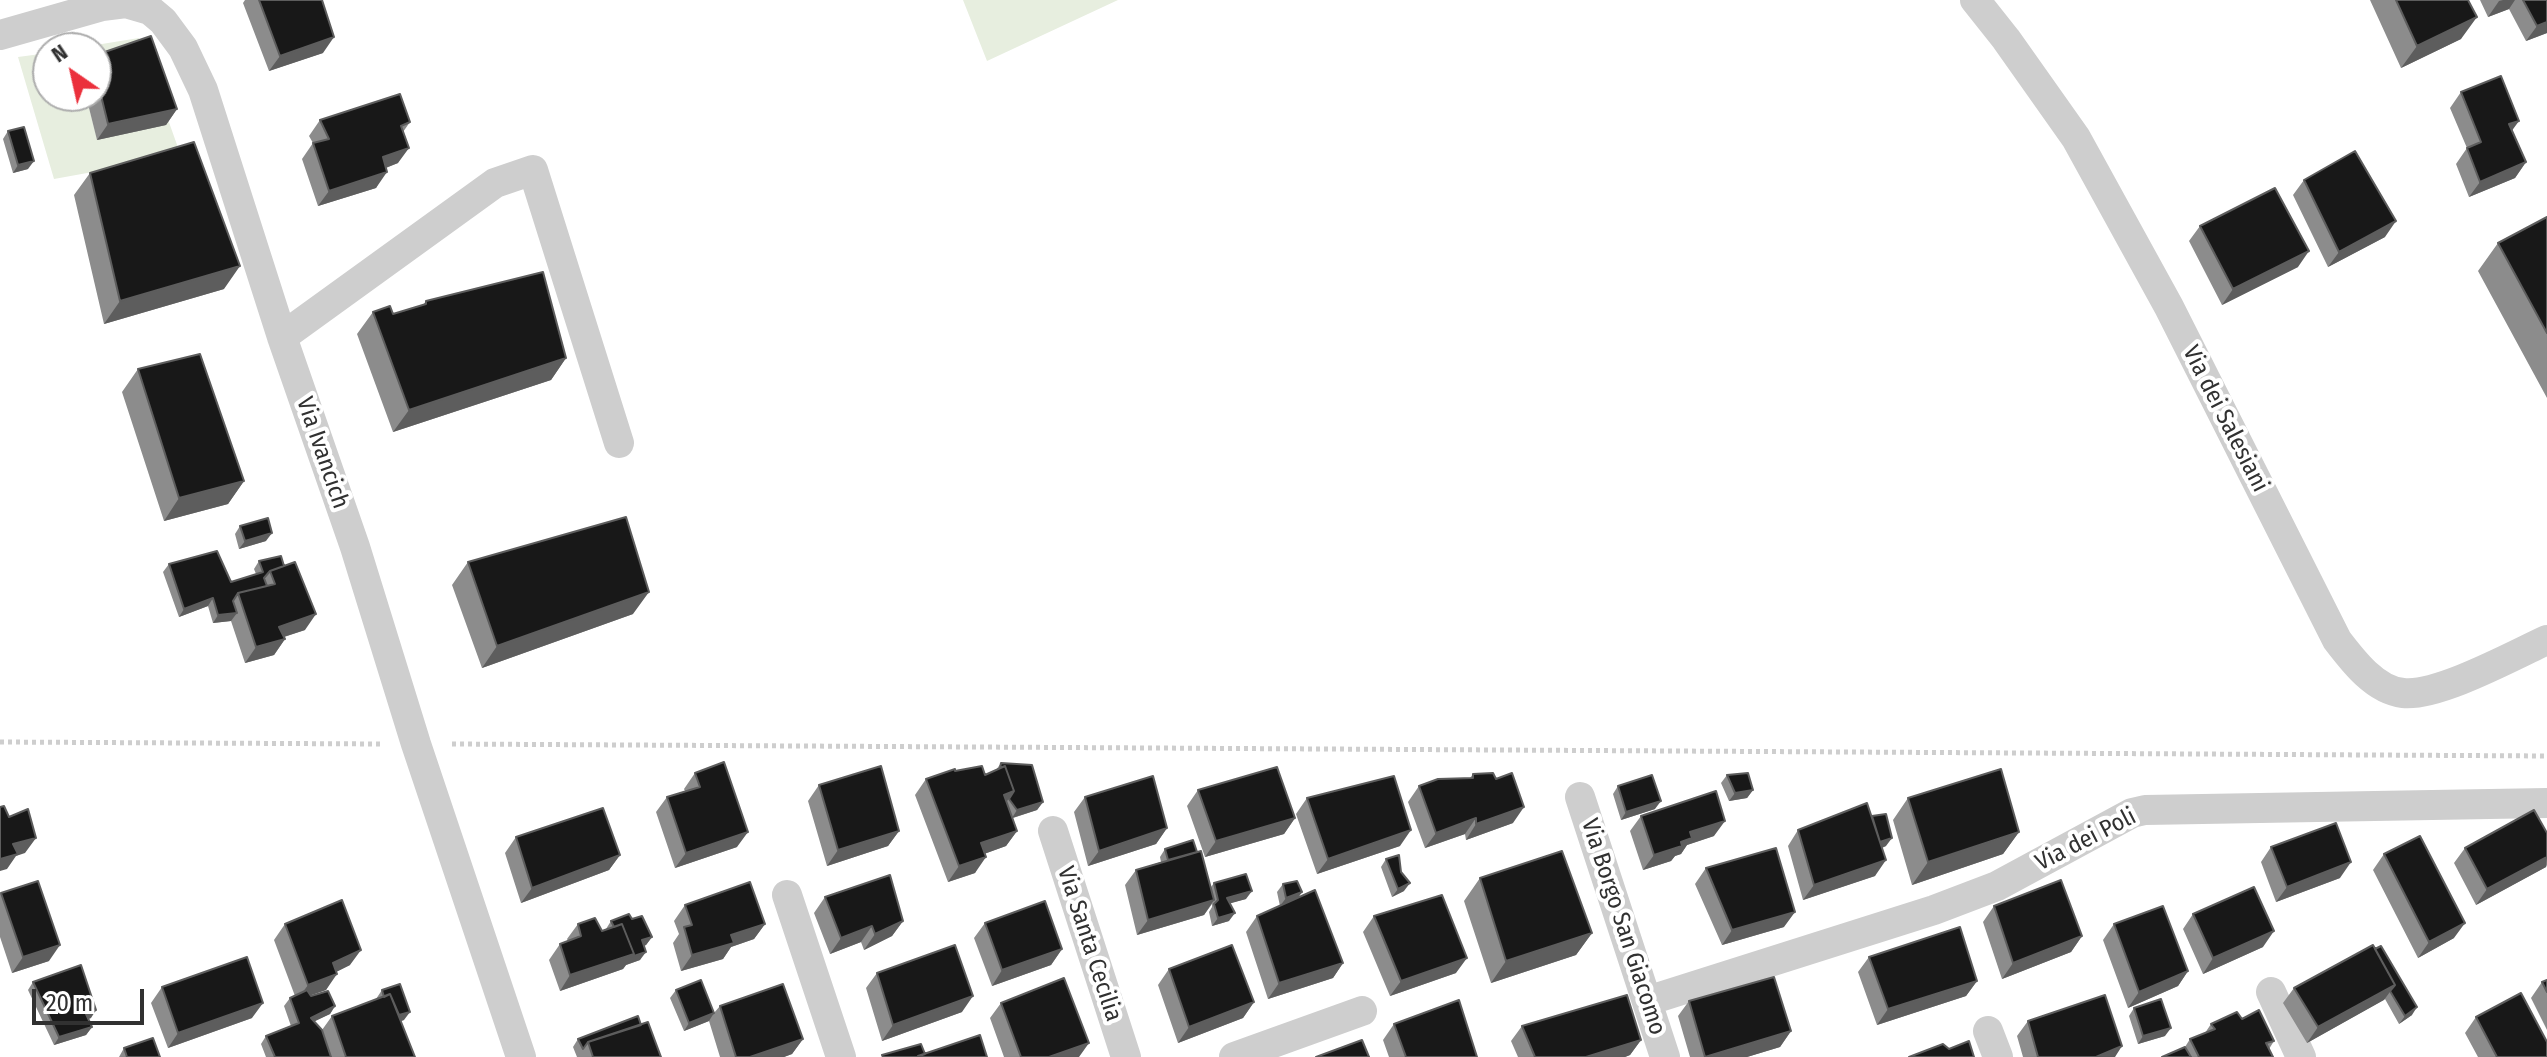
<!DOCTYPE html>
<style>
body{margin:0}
#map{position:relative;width:2547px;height:1057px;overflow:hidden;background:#fff;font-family:"Fira Sans Condensed",sans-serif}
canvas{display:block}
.north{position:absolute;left:32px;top:32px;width:80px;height:80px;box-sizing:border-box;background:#fff;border:2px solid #adadad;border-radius:50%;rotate:326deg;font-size:22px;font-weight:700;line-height:32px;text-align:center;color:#313131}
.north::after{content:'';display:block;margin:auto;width:28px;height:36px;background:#eb303c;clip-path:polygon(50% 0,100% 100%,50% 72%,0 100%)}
.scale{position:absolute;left:32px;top:989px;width:112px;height:36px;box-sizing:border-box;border:4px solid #313131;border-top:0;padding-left:10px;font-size:24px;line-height:28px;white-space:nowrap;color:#313131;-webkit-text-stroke:6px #fff;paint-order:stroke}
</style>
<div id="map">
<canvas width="2547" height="1057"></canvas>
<div class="north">N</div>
<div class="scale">20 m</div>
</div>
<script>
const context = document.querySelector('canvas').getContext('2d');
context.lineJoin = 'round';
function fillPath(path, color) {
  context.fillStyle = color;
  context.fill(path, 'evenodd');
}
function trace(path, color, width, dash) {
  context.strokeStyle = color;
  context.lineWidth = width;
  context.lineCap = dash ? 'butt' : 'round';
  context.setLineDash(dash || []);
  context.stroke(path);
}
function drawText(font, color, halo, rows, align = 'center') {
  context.font = font + ' "Fira Sans Condensed",sans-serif';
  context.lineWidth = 8;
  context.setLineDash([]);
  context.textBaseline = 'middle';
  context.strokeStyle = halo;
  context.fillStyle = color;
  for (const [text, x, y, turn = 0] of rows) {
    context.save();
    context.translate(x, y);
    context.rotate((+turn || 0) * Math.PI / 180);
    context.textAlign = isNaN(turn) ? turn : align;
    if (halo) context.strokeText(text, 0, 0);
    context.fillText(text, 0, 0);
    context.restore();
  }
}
fillPath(new Path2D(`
 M 963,0 L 1118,0 L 987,61 Z
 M 139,38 L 181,156 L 54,179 L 18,57 L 48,53 L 48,96 L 86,96 L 97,139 L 96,48 L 77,48 Z`), '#e7eedf');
trace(new Path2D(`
 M 0,742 L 382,744
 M 452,744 L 2547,756`), '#cecece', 5, [4, 4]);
trace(new Path2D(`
 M 1975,0 L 2006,39 L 2076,138 L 2169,307 L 2337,640 C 2353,661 2375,690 2403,693 C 2438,697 2514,655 2547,640
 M 0,35 L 102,6 L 126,3 L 150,10 L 163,21 L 183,48 L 203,90 L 282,337 L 355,547 L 416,744 L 521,1057
 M 282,337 L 495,183 L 533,170 L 619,443
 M 1580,797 L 1665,1057
 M 1053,831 L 1126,1057
 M 787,895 L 841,1057
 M 2271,992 L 2301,1057
 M 1647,1001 L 1934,910 L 1997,886 L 2132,813 L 2145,810 L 2547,803
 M 1988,1031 L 1998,1057
 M 1234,1057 L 1362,1011`), '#cecece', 30);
fillPath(new Path2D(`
 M 245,0 L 322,0 L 323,53 L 269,71 L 243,3 Z
 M 2370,0 L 2468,0 L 2461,39 L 2401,68 Z
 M 2480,0 L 2547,0 L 2547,33 L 2526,41 L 2509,9 L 2488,17 Z
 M 96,55 L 177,109 L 166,125 L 97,140 L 86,96 L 96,96 Z
 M 2461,92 L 2512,131 L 2526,162 L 2515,178 L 2469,197 L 2456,164 L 2467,148 L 2450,108 Z
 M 320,120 L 410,122 L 403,132 L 398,163 L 386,168 L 376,188 L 318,206 L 302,159 L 313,143 L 309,136 Z
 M 8,131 L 28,169 L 13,173 L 3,139 Z
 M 90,173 L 224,289 L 104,324 L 74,195 Z
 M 2304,180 L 2385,237 L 2328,267 L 2293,195 Z
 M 2547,217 L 2547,398 L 2478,271 L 2498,243 Z
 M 2200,226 L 2298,267 L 2222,305 L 2189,241 Z
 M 426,301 L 566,358 L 551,380 L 393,432 L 357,334 L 373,312 L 393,314 L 423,305 Z
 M 138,369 L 244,481 L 228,504 L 164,521 L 122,392 Z
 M 240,526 L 266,541 L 239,549 L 235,534 Z
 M 281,556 L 305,630 L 284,637 L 285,639 L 274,655 L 245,663 L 231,621 L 213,623 L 208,606 L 179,617 L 163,572 L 169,564 L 231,582 L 256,574 L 254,569 L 259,561 Z
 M 468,562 L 633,614 L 482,668 L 452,585 Z
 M 1001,763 L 1043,802 L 1037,810 L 1013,818 L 1017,831 L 1006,846 L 984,854 L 975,873 L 948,882 L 915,795 L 926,779 L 955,771 L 985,775 L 996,770 Z
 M 695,773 L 737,847 L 675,868 L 656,812 L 667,797 L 685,791 L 684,789 Z
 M 1473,774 L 1496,779 L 1513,823 L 1466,840 L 1465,834 L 1425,848 L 1408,802 L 1419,786 L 1470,778 Z
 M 1727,775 L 1753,790 L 1747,798 L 1729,801 L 1721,783 Z
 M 819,785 L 899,831 L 888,846 L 827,866 L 808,801 Z
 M 1618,786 L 1655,809 L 1621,820 L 1613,794 Z
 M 1198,790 L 1295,818 L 1284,834 L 1205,857 L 1187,806 Z
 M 1085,797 L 1167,828 L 1156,844 L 1088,866 L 1074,812 Z
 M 1307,798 L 1400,846 L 1317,874 L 1296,814 Z
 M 1908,798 L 2019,832 L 2003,854 L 1912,885 L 1893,820 Z
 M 1641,816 L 1714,836 L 1687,845 L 1681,854 L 1675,856 L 1671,861 L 1643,870 L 1630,831 Z
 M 1871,816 L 1886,846 L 1882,848 L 1875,876 L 1803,900 L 1788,846 L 1798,830 Z
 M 2547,833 L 2547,865 L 2546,867 L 2476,905 L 2454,863 L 2465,848 Z
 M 516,837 L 620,855 L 609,870 L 521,903 L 505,853 Z
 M 2271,847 L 2340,878 L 2276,902 L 2261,862 Z
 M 1165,849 L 1197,852 L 1211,887 L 1214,883 L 1246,899 L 1230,903 L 1229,921 L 1212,926 L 1209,912 L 1212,907 L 1212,904 L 1204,915 L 1137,935 L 1125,885 L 1136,870 L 1161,862 L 1160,857 Z
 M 2384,854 L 2454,938 L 2418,958 L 2373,870 Z
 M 1386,859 L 1404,891 L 1392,897 L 1381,867 Z
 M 1706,868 L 1784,927 L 1722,945 L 1695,884 Z
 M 1480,878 L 1592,933 L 1576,955 L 1491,983 L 1464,901 Z
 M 1283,884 L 1302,892 L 1297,898 L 1343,963 L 1333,978 L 1268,999 L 1246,932 L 1257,916 L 1280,906 L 1277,892 Z
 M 1,893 L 49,961 L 12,973 L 0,937 L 0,894 Z
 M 825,897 L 903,921 L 892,936 L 864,950 L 861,942 L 830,954 L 814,913 Z
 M 685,905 L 765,924 L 754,939 L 731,947 L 723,959 L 681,971 L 673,943 L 679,934 L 674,921 Z
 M 1994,906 L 2082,936 L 2071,952 L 2002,979 L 1983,922 Z
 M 2193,914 L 2263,947 L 2203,974 L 2183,929 Z
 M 1374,916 L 1456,973 L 1390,996 L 1363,932 Z
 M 632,919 L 652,937 L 646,945 L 644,946 L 640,960 L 626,965 L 623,969 L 560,991 L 549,960 L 560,944 L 568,941 L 567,939 L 578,924 L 602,931 L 606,929 L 611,921 Z
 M 985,923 L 1062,949 L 1051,965 L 992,986 L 974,938 Z
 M 285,924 L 350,965 L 336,972 L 326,990 L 311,995 L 335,1006 L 330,1014 L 314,1021 L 322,1030 L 332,1016 L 376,999 L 382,990 L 404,1020 L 401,1021 L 415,1057 L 266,1057 L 261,1044 L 266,1036 L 291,1026 L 284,1006 L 290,998 L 295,996 L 274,940 Z
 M 2114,924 L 2188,971 L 2178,986 L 2128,1008 L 2103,940 Z
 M 2373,945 L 2412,1015 L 2399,1024 L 2385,999 L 2307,1043 L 2283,1003 L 2294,988 Z
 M 1869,957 L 1977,981 L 1966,996 L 1877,1025 L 1858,972 Z
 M 1169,969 L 1254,1002 L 1243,1018 L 1178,1043 L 1158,985 Z
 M 877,973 L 962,1012 L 882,1041 L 866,988 Z
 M 2547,980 L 2547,1030 L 2531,998 L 2542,982 Z
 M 33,982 L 91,1018 L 88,1019 L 92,1027 L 86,1035 L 54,1045 L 28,990 Z
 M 162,987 L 252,1018 L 168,1048 L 151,1003 Z
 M 676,990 L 714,1013 L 720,1006 L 803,1039 L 792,1054 L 784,1057 L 720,1057 L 709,1021 L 684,1031 L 670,998 Z
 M 1689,1001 L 1791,1031 L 1780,1047 L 1747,1057 L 1690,1057 L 1678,1016 Z
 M 1001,1003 L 1079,1057 L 1004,1057 L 990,1018 Z
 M 2134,1008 L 2165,1036 L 2138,1044 L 2129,1016 Z
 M 2476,1017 L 2547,1057 L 2478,1057 L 2465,1033 Z
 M 2242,1019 L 2274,1041 L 2269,1049 L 2273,1057 L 2162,1057 L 2185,1047 L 2190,1039 L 2205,1033 L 2211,1024 Z
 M 2028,1021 L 2115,1057 L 2023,1057 L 2017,1036 Z
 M 1394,1024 L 1477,1057 L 1389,1057 L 1383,1040 Z
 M 641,1025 L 661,1057 L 577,1057 L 573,1047 L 578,1039 Z
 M 1522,1026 L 1641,1040 L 1630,1055 L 1625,1057 L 1518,1057 L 1511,1041 Z
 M 124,1048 L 160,1057 L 119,1057 Z`), '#8c8c8c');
fillPath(new Path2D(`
 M 2503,0 L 2515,0 L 2509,9 L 2488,17 L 2499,1 Z
 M 2477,17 L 2461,39 L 2401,68 L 2417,46 Z
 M 2547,22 L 2547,33 L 2526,41 L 2537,26 Z
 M 334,37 L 323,53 L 269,71 L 280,56 Z
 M 177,109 L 166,125 L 97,140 L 108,124 Z
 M 2519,121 L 2508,136 L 2509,124 Z
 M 409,148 L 398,163 L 372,173 L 383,157 Z
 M 34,161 L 28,169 L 13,173 L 18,165 Z
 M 2526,162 L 2515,178 L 2469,197 L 2480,182 Z
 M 387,172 L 376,188 L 318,206 L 329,191 Z
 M 2396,221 L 2385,237 L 2328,267 L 2339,252 Z
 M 2309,251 L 2298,267 L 2222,305 L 2233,289 Z
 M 240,266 L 224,289 L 104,324 L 120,301 Z
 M 566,358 L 551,380 L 393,432 L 409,410 Z
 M 244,481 L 228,504 L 164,521 L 179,498 Z
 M 272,533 L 266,541 L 239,549 L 245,541 Z
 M 649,592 L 633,614 L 482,668 L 497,646 Z
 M 213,598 L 208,606 L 179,617 L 184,609 Z
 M 237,613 L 231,621 L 213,623 L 218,615 Z
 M 316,614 L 305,630 L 268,642 L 279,627 Z
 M 285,639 L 274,655 L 245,663 L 256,647 Z
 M 1753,790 L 1747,798 L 1729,801 L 1735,793 Z
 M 1014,791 L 1003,807 L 1004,795 Z
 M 1661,801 L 1655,809 L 1621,820 L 1626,812 Z
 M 1043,802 L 1037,810 L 1012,818 L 1017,810 Z
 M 1524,807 L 1513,823 L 1466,840 L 1476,824 Z
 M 1295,818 L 1284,834 L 1205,857 L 1216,841 Z
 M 1476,818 L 1465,834 L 1425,848 L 1436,833 Z
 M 1725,821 L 1714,836 L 1687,845 L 1681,854 L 1675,856 L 1671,861 L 1643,870 L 1654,855 L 1690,832 Z
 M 1167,828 L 1156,844 L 1088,866 L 1099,851 Z
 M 1411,830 L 1400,846 L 1317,874 L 1328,859 Z
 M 899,831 L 888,846 L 827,866 L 838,850 Z
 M 1017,831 L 1006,846 L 970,859 L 981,843 Z
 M 748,832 L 737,847 L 675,868 L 686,853 Z
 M 2019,832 L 2003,854 L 1912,885 L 1928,862 Z
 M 36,838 L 25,853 L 16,856 L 7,869 L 0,871 L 0,859 L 13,844 Z
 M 1892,838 L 1886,846 L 1871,852 L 1876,844 Z
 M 620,855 L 609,870 L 521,903 L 532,888 Z
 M 986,857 L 975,873 L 948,882 L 959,866 Z
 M 2547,857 L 2546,867 L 2476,905 L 2487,889 Z
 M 1886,860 L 1875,876 L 1803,900 L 1814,885 Z
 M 2351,862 L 2340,878 L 2276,902 L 2287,887 Z
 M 1410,883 L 1404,891 L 1392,897 L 1398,889 Z
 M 1252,891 L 1246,899 L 1221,906 L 1227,898 Z
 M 1302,892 L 1296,901 L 1280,906 L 1286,898 Z
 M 1214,900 L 1204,915 L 1137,935 L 1148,920 Z
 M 1795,912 L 1784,927 L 1722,945 L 1732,930 Z
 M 1235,913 L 1229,921 L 1212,926 L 1218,918 Z
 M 903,921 L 892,936 L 864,950 L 875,934 Z
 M 2465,923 L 2454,938 L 2418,958 L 2429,942 Z
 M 765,924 L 754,939 L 731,947 L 723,959 L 681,971 L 692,955 L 731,935 Z
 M 872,926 L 861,942 L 830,954 L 841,938 Z
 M 2274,931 L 2263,947 L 2203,974 L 2213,958 Z
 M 1592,933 L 1576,955 L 1491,983 L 1506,961 Z
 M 2082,936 L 2071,952 L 2002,979 L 2013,963 Z
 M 652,937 L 646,945 L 637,948 L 642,940 Z
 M 60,945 L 49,961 L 12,973 L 23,957 Z
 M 1062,949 L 1051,965 L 992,986 L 1002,970 Z
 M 361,950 L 350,965 L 322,979 L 333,963 Z
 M 646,952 L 640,960 L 626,965 L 623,969 L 560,991 L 570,975 L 634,954 Z
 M 1467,958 L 1456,973 L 1390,996 L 1401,981 Z
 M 1343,963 L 1333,978 L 1268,999 L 1279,983 Z
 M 2188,971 L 2178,986 L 2128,1008 L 2139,992 Z
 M 337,974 L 326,990 L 297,1000 L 308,985 Z
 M 1977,981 L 1966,996 L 1877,1025 L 1888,1009 Z
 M 2395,985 L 2384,1000 L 2307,1043 L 2318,1027 Z
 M 973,996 L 962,1012 L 882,1041 L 893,1025 Z
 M 1254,1002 L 1243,1018 L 1178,1043 L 1189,1027 Z
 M 263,1003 L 252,1018 L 168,1048 L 178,1033 Z
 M 335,1006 L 330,1014 L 305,1026 L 311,1018 Z
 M 2417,1007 L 2412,1015 L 2399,1024 L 2405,1016 Z
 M 96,1010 L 91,1018 L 80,1022 L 86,1014 Z
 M 410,1012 L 404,1020 L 385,1026 L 391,1018 Z
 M 714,1013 L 709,1021 L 684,1031 L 689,1023 Z
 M 92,1027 L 86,1035 L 54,1045 L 59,1037 Z
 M 2171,1028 L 2165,1036 L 2138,1044 L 2143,1036 Z
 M 1791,1031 L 1780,1047 L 1747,1057 L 1707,1057 Z
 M 803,1039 L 792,1054 L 784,1057 L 750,1057 Z
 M 1641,1040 L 1630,1055 L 1625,1057 L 1586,1057 Z
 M 1089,1043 L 1079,1057 L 1049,1057 Z
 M 2122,1046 L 2115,1057 L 2096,1057 Z`), '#5d5d5d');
const building = new Path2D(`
 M 259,0 L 322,0 L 334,37 L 280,56 Z
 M 2396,0 L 2468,0 L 2477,17 L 2417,46 Z
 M 2523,0 L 2547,0 L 2547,22 L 2537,26 Z
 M 151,36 L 177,109 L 108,124 L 96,75 L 96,55 Z
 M 2501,76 L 2519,121 L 2509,124 L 2526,162 L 2480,182 L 2467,148 L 2481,142 L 2461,92 Z
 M 400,94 L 410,122 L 401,126 L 409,148 L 383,157 L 387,172 L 329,191 L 313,143 L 329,139 L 320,120 Z
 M 24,127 L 34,161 L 18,165 L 8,131 Z
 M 194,142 L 240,266 L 120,301 L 90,173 Z
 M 2355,151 L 2396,221 L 2339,252 L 2304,180 Z
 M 2275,188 L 2309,251 L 2233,289 L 2200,226 Z
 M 2547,217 L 2547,333 L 2498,243 Z
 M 543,272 L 566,358 L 409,410 L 373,312 L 390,306 L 393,314 L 426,304 L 426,301 Z
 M 200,354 L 244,481 L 179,498 L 138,369 Z
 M 626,517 L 649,592 L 497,646 L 468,562 Z
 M 268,518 L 272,533 L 245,541 L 240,526 Z
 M 217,551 L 231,582 L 263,572 L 259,561 L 281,556 L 284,566 L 270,571 L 264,578 L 267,586 L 238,593 L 233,601 L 237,613 L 218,615 L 213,598 L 184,609 L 169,564 Z
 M 295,562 L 316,614 L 279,627 L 285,639 L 256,647 L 238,593 L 275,584 L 270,571 Z
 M 724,762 L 748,832 L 686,853 L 667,797 L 700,787 L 695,773 Z
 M 1001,763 L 1032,765 L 1043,802 L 1017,810 L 1009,799 L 1014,791 L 1005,766 L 1000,768 Z
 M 881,766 L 899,831 L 838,850 L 819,785 Z
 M 982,766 L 985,775 L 1005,766 L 1014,791 L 1004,795 L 1017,831 L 981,843 L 986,857 L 959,866 L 926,779 L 955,769 L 955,771 Z
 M 1277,767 L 1295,818 L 1216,841 L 1198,790 Z
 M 2001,769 L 2019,832 L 1928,862 L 1908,798 Z
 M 1493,773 L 1496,779 L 1512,773 L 1524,807 L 1476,824 L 1476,818 L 1436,833 L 1419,786 L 1438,779 L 1473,778 L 1473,774 Z
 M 1748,773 L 1753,790 L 1735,793 L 1727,775 Z
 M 1652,775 L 1661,801 L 1626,812 L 1618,786 Z
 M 1153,776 L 1167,828 L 1099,851 L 1085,797 Z
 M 1394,776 L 1411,830 L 1328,859 L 1307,798 Z
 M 1716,791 L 1725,821 L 1690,832 L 1692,838 L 1681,842 L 1682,846 L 1654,855 L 1641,816 Z
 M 1867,803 L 1886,860 L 1814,885 L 1798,830 Z
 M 4,806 L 9,817 L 28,809 L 36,838 L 13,844 L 18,854 L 0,859 L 0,807 Z
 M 603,808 L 620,855 L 532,888 L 516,837 Z
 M 2534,810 L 2547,833 L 2547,857 L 2487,889 L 2465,848 Z
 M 1886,814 L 1892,838 L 1880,842 L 1872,816 Z
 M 2336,823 L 2351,862 L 2287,887 L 2271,847 Z
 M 2420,836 L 2465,923 L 2429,942 L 2384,854 Z
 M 1193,840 L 1197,852 L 1168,860 L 1165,849 Z
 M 1776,848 L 1795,912 L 1732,930 L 1706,868 Z
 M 1201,851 L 1214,900 L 1148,920 L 1136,870 Z
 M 1562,851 L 1592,933 L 1506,961 L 1480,878 Z
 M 1399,855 L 1401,872 L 1410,883 L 1398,889 L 1386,859 Z
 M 1246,874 L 1252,891 L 1227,898 L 1235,913 L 1218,918 L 1214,904 L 1218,900 L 1214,883 Z
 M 890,875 L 903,921 L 875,934 L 872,926 L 841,938 L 825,897 Z
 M 2061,880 L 2082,936 L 2013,963 L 1994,906 Z
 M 38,881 L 60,945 L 23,957 L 1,893 Z
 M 1297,881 L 1302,892 L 1286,898 L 1283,884 Z
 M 750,882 L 765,924 L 731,935 L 734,943 L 692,955 L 684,927 L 692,925 L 685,905 Z
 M 2254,887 L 2274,931 L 2213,958 L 2193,914 Z
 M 1315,890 L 1343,963 L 1279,983 L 1257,916 Z
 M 1442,895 L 1467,958 L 1401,981 L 1374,916 Z
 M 342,900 L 361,950 L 333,963 L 337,974 L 308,985 L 285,924 Z
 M 1045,901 L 1062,949 L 1002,970 L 985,923 Z
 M 2163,906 L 2188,971 L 2139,992 L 2114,924 Z
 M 629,914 L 632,919 L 642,916 L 652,937 L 642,940 L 646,952 L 631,957 L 634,954 L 622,924 L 614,927 L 611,921 Z
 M 595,918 L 602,931 L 622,924 L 634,954 L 570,975 L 560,944 L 581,936 L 578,924 Z
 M 1960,927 L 1977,981 L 1888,1009 L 1869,957 Z
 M 955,945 L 973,996 L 893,1025 L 877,973 Z
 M 1232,945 L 1254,1002 L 1189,1027 L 1169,969 Z
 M 2373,945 L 2395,985 L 2318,1027 L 2294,988 Z
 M 2381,946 L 2417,1007 L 2405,1016 L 2390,991 L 2395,985 L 2375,949 Z
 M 247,957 L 263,1003 L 178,1033 L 162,987 Z
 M 81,965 L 96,1010 L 86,1014 L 92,1027 L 59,1037 L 33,982 Z
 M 1774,977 L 1791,1031 L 1705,1057 L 1689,1001 Z
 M 1064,978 L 1089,1043 L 1049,1057 L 1021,1057 L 1001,1003 Z
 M 701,980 L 714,1013 L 689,1023 L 676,990 Z
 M 2547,980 L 2547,992 L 2542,982 Z
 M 400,984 L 410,1012 L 399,1015 L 390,994 L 384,997 L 382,990 Z
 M 783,984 L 803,1039 L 750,1057 L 736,1057 L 720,1006 Z
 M 307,990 L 311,996 L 328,991 L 335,1006 L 311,1018 L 322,1030 L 331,1057 L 275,1057 L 266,1036 L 299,1023 L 290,998 Z
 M 2521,993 L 2547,1042 L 2547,1057 L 2497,1057 L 2476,1017 Z
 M 390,994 L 415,1057 L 346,1057 L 332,1016 Z
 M 1627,995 L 1641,1040 L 1586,1057 L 1535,1057 L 1522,1026 Z
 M 2105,995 L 2122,1046 L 2096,1057 L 2038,1057 L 2028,1021 Z
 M 2161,999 L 2171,1028 L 2143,1036 L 2134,1008 Z
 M 1459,1000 L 1477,1057 L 1406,1057 L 1394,1024 Z
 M 2259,1010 L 2274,1041 L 2266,1043 L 2273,1057 L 2199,1057 L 2190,1039 L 2215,1029 L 2211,1024 L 2237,1012 L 2242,1019 Z
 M 638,1016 L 641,1025 L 588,1042 L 583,1049 L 578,1039 Z
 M 648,1022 L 661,1057 L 593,1057 L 588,1042 Z
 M 980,1035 L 987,1057 L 918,1057 L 918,1056 Z
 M 153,1038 L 160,1057 L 127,1057 L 124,1048 Z
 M 1362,1040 L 1369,1057 L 1316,1057 Z
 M 1969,1041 L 1974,1057 L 1909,1057 L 1943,1044 L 1949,1049 Z
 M 921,1044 L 925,1054 L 917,1057 L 883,1057 L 882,1055 Z
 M 2185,1047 L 2191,1057 L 2162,1057 Z`);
fillPath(building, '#181818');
trace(building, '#5d5d5d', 2);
drawText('24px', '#313131', '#fff', [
 ["Via dei Salesiani",2225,419,63],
 ["Via Ivancich",322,453,71],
 ["Via dei Poli",2086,840,-27],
 ["Via Borgo San Giacomo",1623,927,72],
 ["Via Santa Cecilia",1089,944,72]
]);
</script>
